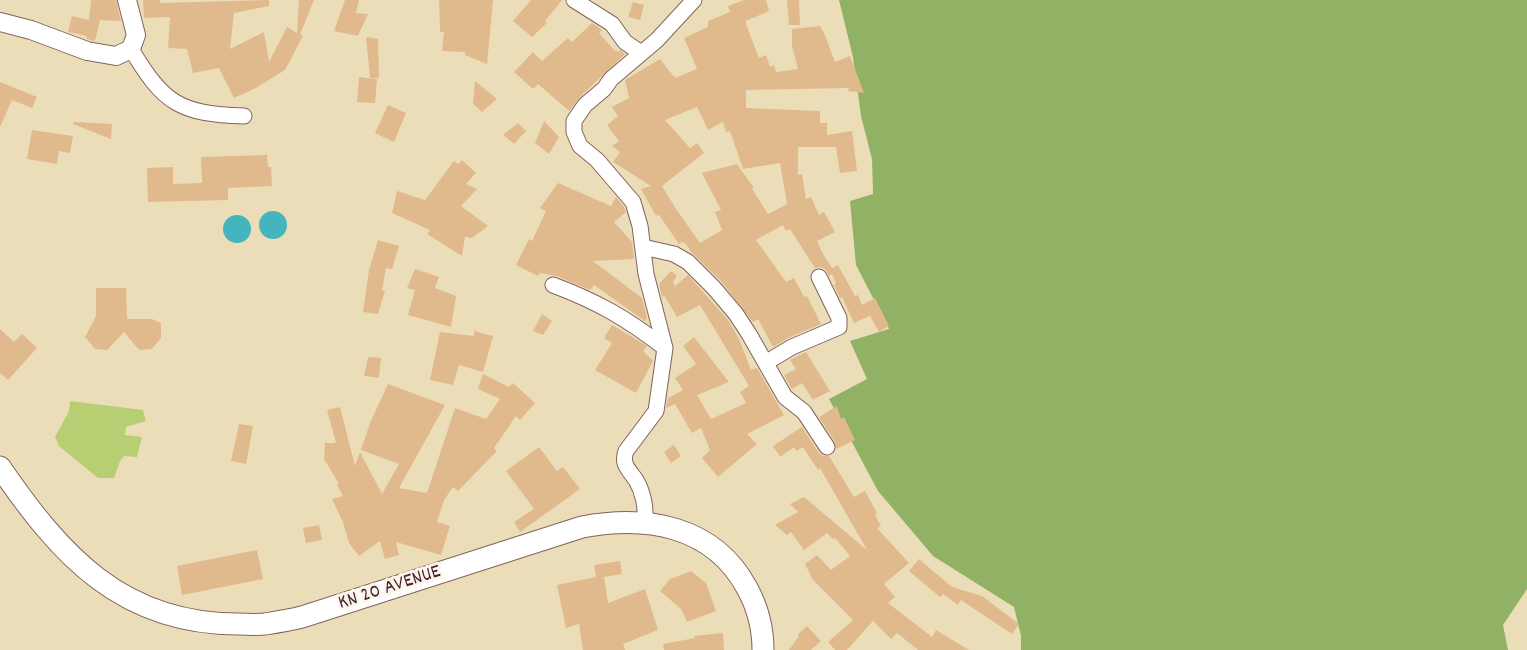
<!DOCTYPE html>
<style>
body{margin:0}
canvas{display:block;background:#ecddb9}
</style>
<canvas width="1527" height="650"></canvas>
<script>
const context = document.querySelector('canvas').getContext('2d');
context.lineJoin = 'round';
function fillPath(path, color) {
  context.fillStyle = color;
  context.fill(path, 'evenodd');
}
function trace(path, color, width, dash) {
  context.strokeStyle = color;
  context.lineWidth = width;
  context.lineCap = dash ? 'butt' : 'round';
  context.setLineDash(dash || []);
  context.stroke(path);
}
function drawText(font, color, halo, rows, align = 'center') {
  context.font = font + ' Dekko,sans-serif';
  context.lineWidth = 6;
  context.setLineDash([]);
  context.textBaseline = 'middle';
  context.strokeStyle = halo;
  context.fillStyle = color;
  for (const [text, x, y, turn = 0] of rows) {
    context.save();
    context.translate(x, y);
    context.rotate((+turn || 0) * Math.PI / 180);
    context.textAlign = isNaN(turn) ? turn : align;
    if (halo) context.strokeText(text, 0, 0);
    context.fillText(text, 0, 0);
    context.restore();
  }
}
fillPath(new Path2D(`
 M 70,401 L 143,410 L 146,421 L 126,427 L 125,435 L 142,437 L 137,457 L 124,456 L 120,461 L 114,478 L 98,478 L 59,446 L 55,437 L 69,411 Z`), '#b7ce73');
fillPath(new Path2D(`
 M 839,0 L 1527,0 L 1527,589 L 1503,625 L 1508,650 L 1021,650 L 1021,636 L 1014,607 L 933,556 L 878,491 L 829,399 L 867,379 L 850,341 L 889,329 L 856,265 L 850,201 L 873,194 L 872,159 L 861,116 L 853,57 Z`), '#91b165');
fillPath(new Path2D(`
 M259 225a14 14 0 1 1 28 0a14 14 0 1 1-28 0Z
 M223 229a14 14 0 1 1 28 0a14 14 0 1 1-28 0Z`), '#45b4bf');
fillPath(new Path2D(`
 M 91,0 L 116,0 L 121,21 L 100,20 L 95,41 L 87,39 L 87,36 L 68,32 L 72,16 L 89,20 Z
 M 143,0 L 160,0 L 160,3 L 269,0 L 269,6 L 234,13 L 230,49 L 264,32 L 269,62 L 287,27 L 297,33 L 299,0 L 314,0 L 300,34 L 303,36 L 285,70 L 254,89 L 234,98 L 219,68 L 193,73 L 187,49 L 168,48 L 170,17 L 144,18 Z
 M 345,0 L 359,0 L 356,13 L 368,14 L 358,36 L 334,31 Z
 M 439,0 L 493,0 L 487,64 L 465,55 L 465,52 L 442,51 L 444,32 L 440,32 Z
 M 531,0 L 562,0 L 545,21 L 547,23 L 532,37 L 513,21 Z
 M 744,0 L 766,0 L 769,11 L 746,21 L 746,24 L 759,58 L 766,55 L 770,67 L 774,65 L 776,72 L 798,69 L 792,46 L 792,29 L 820,26 L 825,35 L 835,62 L 850,56 L 864,93 L 848,91 L 849,88 L 746,90 L 746,108 L 820,111 L 820,123 L 827,123 L 827,135 L 852,131 L 857,171 L 840,173 L 836,147 L 798,147 L 798,175 L 802,174 L 806,199 L 811,197 L 819,215 L 824,212 L 835,232 L 817,241 L 823,254 L 832,268 L 838,265 L 855,296 L 858,295 L 862,305 L 875,298 L 889,326 L 879,332 L 870,316 L 854,323 L 842,297 L 840,298 L 834,285 L 836,283 L 832,274 L 829,276 L 825,269 L 820,267 L 815,268 L 790,229 L 786,231 L 783,225 L 756,240 L 786,282 L 794,278 L 804,297 L 807,296 L 821,324 L 788,338 L 773,347 L 758,319 L 753,322 L 721,281 L 691,252 L 686,244 L 682,242 L 679,244 L 659,215 L 656,216 L 641,189 L 651,186 L 613,162 L 620,152 L 612,146 L 619,141 L 607,125 L 618,116 L 612,107 L 629,98 L 625,80 L 660,59 L 675,78 L 697,69 L 684,38 L 708,27 L 708,21 L 730,12 L 728,6 ZM 697,107 L 708,130 L 723,122 L 726,132 L 730,131 L 743,169 L 780,163 L 787,204 L 768,214 L 752,189 L 754,188 L 737,164 L 702,173 L 721,210 L 715,212 L 722,230 L 700,243 L 676,209 L 662,186 L 704,153 L 697,143 L 690,148 L 665,120 Z
 M 787,0 L 799,0 L 800,25 L 789,25 Z
 M 633,2 L 644,5 L 640,20 L 628,17 Z
 M 592,23 L 602,30 L 599,33 L 615,51 L 616,50 L 618,52 L 620,50 L 625,54 L 579,98 L 569,111 L 538,84 L 533,89 L 514,72 L 533,52 L 542,61 L 568,38 L 572,42 Z
 M 366,37 L 378,39 L 379,78 L 370,78 Z
 M 359,77 L 377,79 L 375,103 L 357,102 Z
 M 475,81 L 497,99 L 482,112 L 473,104 Z
 M 0,82 L 37,97 L 32,108 L 12,100 L 0,127 Z
 M 388,105 L 406,113 L 394,142 L 375,133 Z
 M 544,121 L 559,137 L 549,154 L 535,143 Z
 M 74,122 L 112,124 L 111,139 L 73,124 Z
 M 518,123 L 526,131 L 514,144 L 503,135 Z
 M 32,130 L 73,136 L 70,153 L 59,151 L 57,164 L 27,159 Z
 M 267,155 L 268,167 L 271,167 L 272,186 L 228,188 L 228,200 L 148,202 L 147,168 L 173,167 L 173,184 L 202,183 L 201,157 Z
 M 462,160 L 476,173 L 466,184 L 477,189 L 461,206 L 488,226 L 472,238 L 465,237 L 462,256 L 427,234 L 430,230 L 392,213 L 397,191 L 425,200 L 454,161 L 458,164 Z
 M 558,183 L 611,206 L 616,197 L 624,207 L 626,212 L 614,222 L 632,242 L 634,259 L 593,261 L 642,298 L 647,318 L 645,321 L 594,285 L 590,290 L 557,276 L 540,273 L 538,276 L 516,265 L 529,239 L 532,241 L 546,211 L 540,208 Z
 M 378,240 L 399,246 L 392,269 L 386,268 L 382,291 L 385,291 L 378,314 L 363,312 L 369,270 Z
 M 415,269 L 439,277 L 435,288 L 456,296 L 451,327 L 408,315 L 415,290 L 407,288 Z
 M 671,271 L 677,276 L 673,282 L 675,286 L 688,275 L 728,320 L 739,339 L 751,370 L 757,368 L 784,415 L 747,434 L 757,444 L 718,477 L 702,458 L 710,450 L 701,428 L 692,433 L 675,404 L 666,408 L 668,398 L 683,390 L 675,378 L 696,364 L 683,346 L 694,337 L 729,382 L 697,395 L 711,419 L 746,403 L 740,392 L 749,386 L 700,305 L 677,317 L 664,295 L 662,297 L 659,284 Z
 M 96,288 L 126,288 L 127,319 L 152,319 L 161,323 L 161,338 L 152,349 L 139,350 L 124,332 L 107,350 L 95,349 L 85,337 L 96,316 Z
 M 542,314 L 552,321 L 543,335 L 533,331 Z
 M 612,325 L 647,346 L 643,351 L 653,361 L 636,393 L 595,370 L 612,343 L 604,338 Z
 M 0,329 L 14,342 L 22,334 L 37,348 L 8,380 L 0,373 Z
 M 474,331 L 493,336 L 483,372 L 459,365 L 453,385 L 430,380 L 440,332 L 474,336 Z
 M 806,352 L 830,391 L 813,400 L 802,383 L 792,389 L 784,375 L 796,369 L 790,360 Z
 M 368,357 L 381,358 L 379,378 L 364,376 Z
 M 483,374 L 509,387 L 513,383 L 535,403 L 520,420 L 516,416 L 494,448 L 497,451 L 458,491 L 453,487 L 444,500 L 437,522 L 450,526 L 441,555 L 396,542 L 399,555 L 385,559 L 380,541 L 359,556 L 349,543 L 343,522 L 332,499 L 343,496 L 337,485 L 339,484 L 324,459 L 325,443 L 336,443 L 327,410 L 340,407 L 355,466 L 360,452 L 382,494 L 399,464 L 361,450 L 370,423 L 388,384 L 445,405 L 399,488 L 427,493 L 455,408 L 486,419 L 500,399 L 478,389 Z
 M 837,406 L 841,419 L 844,417 L 855,440 L 836,449 L 835,442 L 819,417 Z
 M 239,424 L 253,426 L 246,464 L 231,461 Z
 M 802,427 L 819,453 L 823,456 L 829,456 L 854,497 L 865,491 L 877,513 L 875,515 L 881,526 L 877,528 L 909,563 L 884,584 L 895,597 L 888,603 L 932,637 L 936,630 L 969,650 L 918,650 L 897,633 L 891,639 L 873,621 L 847,650 L 835,650 L 828,642 L 853,620 L 813,580 L 805,564 L 817,555 L 831,570 L 850,556 L 835,538 L 833,539 L 827,533 L 804,550 L 791,532 L 787,535 L 775,525 L 798,512 L 790,504 L 804,497 L 867,550 L 820,468 L 818,470 L 803,447 L 796,451 L 794,447 L 780,457 L 773,446 Z
 M 674,445 L 681,456 L 671,463 L 664,452 Z
 M 539,447 L 557,471 L 563,467 L 580,489 L 520,532 L 514,522 L 534,509 L 506,471 Z
 M 319,525 L 322,540 L 306,543 L 303,528 Z
 M 257,550 L 263,579 L 182,595 L 177,566 Z
 M 919,559 L 952,587 L 982,596 L 1019,624 L 1012,634 L 961,600 L 958,605 L 943,594 L 940,597 L 909,571 Z
 M 620,561 L 622,574 L 604,577 L 608,603 L 645,589 L 658,630 L 623,644 L 625,650 L 583,650 L 579,624 L 566,628 L 557,585 L 596,577 L 594,565 Z
 M 691,571 L 706,583 L 716,611 L 687,622 L 681,609 L 660,591 L 670,579 Z
 M 807,626 L 821,641 L 811,650 L 789,650 L 799,636 L 798,634 Z
 M 723,633 L 724,650 L 664,650 L 663,644 L 695,638 L 694,636 Z`), '#e0ba8c');
const minor = new Path2D(`
 M 574,0 L 612,24 L 625,42 L 641,53
 M 131,49 C 164,104 180,114 244,116
 M 643,247 L 674,254 L 688,262 L 714,288 L 736,314 L 749,334 L 785,397 L 804,412 L 827,447
 M 553,285 C 598,302 626,318 665,348
 M 767,362 L 792,347 L 839,327 L 839,318 L 819,277
 M 644,522 C 647,509 643,492 636,480 C 629,470 621,464 626,451 L 656,411 L 665,348 L 646,274 L 640,226 L 633,202 L 597,160 L 580,146 L 574,132 L 574,121 L 585,105 L 604,89 L 611,79 L 657,40 L 694,0`);
const tertiary = new Path2D(`
 M 0,22 L 31,30 L 87,51 L 116,56 L 131,49 L 136,35 L 127,0`);
const secondary = new Path2D(`
 M 0,467 C 61,556 122,624 238,624 C 247,624 256,625 265,624 C 278,622 290,620 302,617 L 582,527 C 646,515 713,525 747,588 C 758,608 763,628 763,650`);
trace(minor, '#83625d', 17);
trace(tertiary, '#83625d', 20);
trace(secondary, '#83625d', 23);
trace(minor, '#fff', 15);
trace(tertiary, '#fff', 18);
trace(secondary, '#fff', 21);
drawText('20px', '#4a1f2b', '#fbf7ec', [
 ["KN 20 AVENUE",390,589,-18]
]);
</script>
